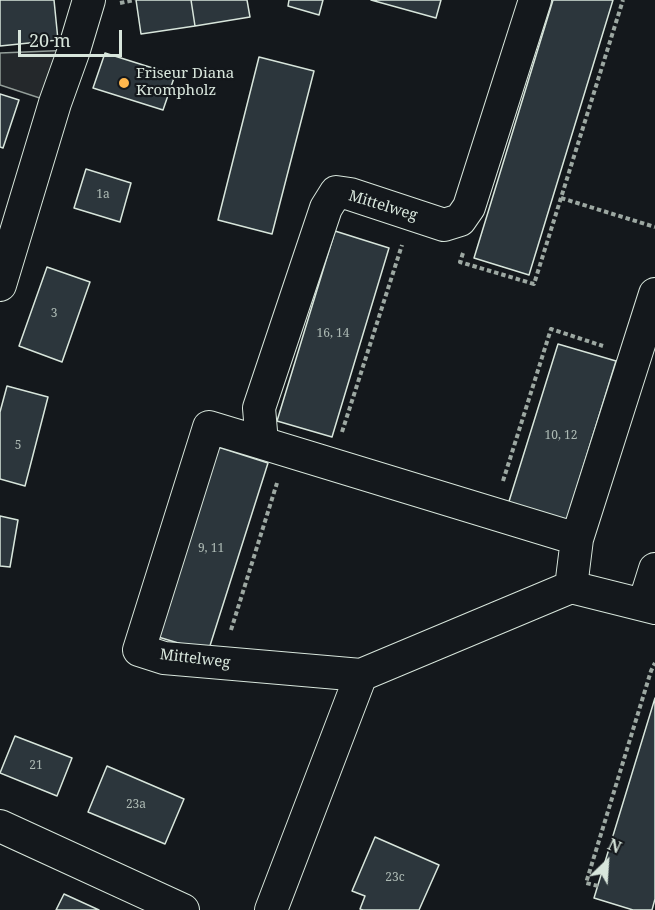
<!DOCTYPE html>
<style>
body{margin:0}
#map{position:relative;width:655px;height:910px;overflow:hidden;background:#14181c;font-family:"Noto Serif",serif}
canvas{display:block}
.north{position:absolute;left:577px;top:832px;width:60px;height:60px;-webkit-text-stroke:4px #14181c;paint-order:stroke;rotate:25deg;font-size:16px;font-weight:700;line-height:24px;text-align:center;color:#d8e6dc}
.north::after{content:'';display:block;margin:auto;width:21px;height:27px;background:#d8e6dc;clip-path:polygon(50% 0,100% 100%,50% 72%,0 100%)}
.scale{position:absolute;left:18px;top:30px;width:104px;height:27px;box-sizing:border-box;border:3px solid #d8e6dc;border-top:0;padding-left:8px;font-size:18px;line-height:21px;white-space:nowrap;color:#d8e6dc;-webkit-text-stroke:4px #14181c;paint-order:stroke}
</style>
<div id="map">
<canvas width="655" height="910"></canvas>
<div class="north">N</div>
<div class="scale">20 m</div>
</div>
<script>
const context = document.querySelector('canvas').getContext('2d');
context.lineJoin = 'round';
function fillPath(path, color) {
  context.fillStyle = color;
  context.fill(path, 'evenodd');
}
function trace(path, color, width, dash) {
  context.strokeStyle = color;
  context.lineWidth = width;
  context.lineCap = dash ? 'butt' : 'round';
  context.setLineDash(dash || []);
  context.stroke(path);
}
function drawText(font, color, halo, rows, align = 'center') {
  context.font = font + ' "Noto Serif",serif';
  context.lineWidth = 4.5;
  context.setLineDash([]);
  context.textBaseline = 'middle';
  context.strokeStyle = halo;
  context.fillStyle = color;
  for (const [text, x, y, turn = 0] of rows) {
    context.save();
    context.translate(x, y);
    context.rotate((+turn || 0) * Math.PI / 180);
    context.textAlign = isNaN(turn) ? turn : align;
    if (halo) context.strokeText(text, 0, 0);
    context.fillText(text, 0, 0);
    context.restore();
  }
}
const parking = new Path2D(`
 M 74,50 L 55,103 L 0,85 L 0,53 Z`);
fillPath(parking, '#24282b');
trace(parking, '#939e99', 1.5);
const building = new Path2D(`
 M 0,0 L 54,0 L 58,40 L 0,46 Z
 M 136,0 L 191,0 L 195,26 L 141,34 Z
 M 191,0 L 247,0 L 250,17 L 195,26 Z
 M 289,0 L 323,0 L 319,15 L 288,6 Z
 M 371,0 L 441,0 L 436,18 Z
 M 553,0 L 613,0 L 529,275 L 474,258 Z
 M 105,53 L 175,75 L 163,110 L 93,88 Z
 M 259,57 L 314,71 L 272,234 L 218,220 Z
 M 0,94 L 19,100 L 3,148 L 0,147 Z
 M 86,169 L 131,183 L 120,222 L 74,208 Z
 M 335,231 L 389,248 L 332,437 L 277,421 Z
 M 47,267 L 90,282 L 62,362 L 19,346 Z
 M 558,344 L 616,361 L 564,529 L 506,511 Z
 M 7,386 L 48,397 L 25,486 L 0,479 L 0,412 Z
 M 215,446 L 268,463 L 208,652 L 155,636 Z
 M 0,516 L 18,520 L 10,567 L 0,566 Z
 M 655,698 L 655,899 L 652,910 L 633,910 L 594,898 Z
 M 15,736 L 72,758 L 57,796 L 0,773 Z
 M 107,766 L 184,799 L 165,844 L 88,812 Z
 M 375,837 L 439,865 L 419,910 L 363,910 L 360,909 L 365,896 L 352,891 Z
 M 64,894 L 99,910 L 56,910 Z`);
fillPath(building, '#2c363c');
trace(building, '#d8e6dc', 1.5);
const street = new Path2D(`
 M 535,0 L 469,207 L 460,220 L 444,225 L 350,194 L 336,192 L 326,208 L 259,408 L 262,443 L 577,539
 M 0,285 L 55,103 L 74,50 L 89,0
 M 262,443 L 209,427 L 139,650 L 164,658 L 361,675
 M 571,587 L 577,539 L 655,294
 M 644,604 L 655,569
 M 0,826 L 183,910
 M 271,910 L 361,675 L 571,587 L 655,608`);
trace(street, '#d8e6dc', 34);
trace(new Path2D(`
 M 120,3 L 135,0
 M 561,198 L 655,227
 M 463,253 L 460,262 L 534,284 L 623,0
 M 342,432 L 402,245
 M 503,481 L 551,329 L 603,346
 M 231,630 L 277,483
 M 598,886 L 586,883 L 651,671 L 655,663`), '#9da8a2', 4, [4.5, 3]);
trace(street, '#14181c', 32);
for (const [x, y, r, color] of [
 [124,83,6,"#ffb74d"]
]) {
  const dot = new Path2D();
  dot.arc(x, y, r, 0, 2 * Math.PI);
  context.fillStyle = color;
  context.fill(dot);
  trace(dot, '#14181c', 2);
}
drawText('12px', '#adbab4', null, [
 ["1a",103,195],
 ["3",54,314],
 ["16, 14",333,334],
 ["10, 12",561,436],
 ["5",18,446],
 ["9, 11",211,549],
 ["21",36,766],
 ["23a",136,805],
 ["23c",395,878]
]);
drawText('15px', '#d8e6dc', '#14181c', [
 ["Friseur Diana",136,74],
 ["Krompholz",136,91]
], 'left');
drawText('15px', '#d8e6dc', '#14181c', [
 ["Mittelweg",383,206,17],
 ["Mittelweg",195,659,7]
]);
</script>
